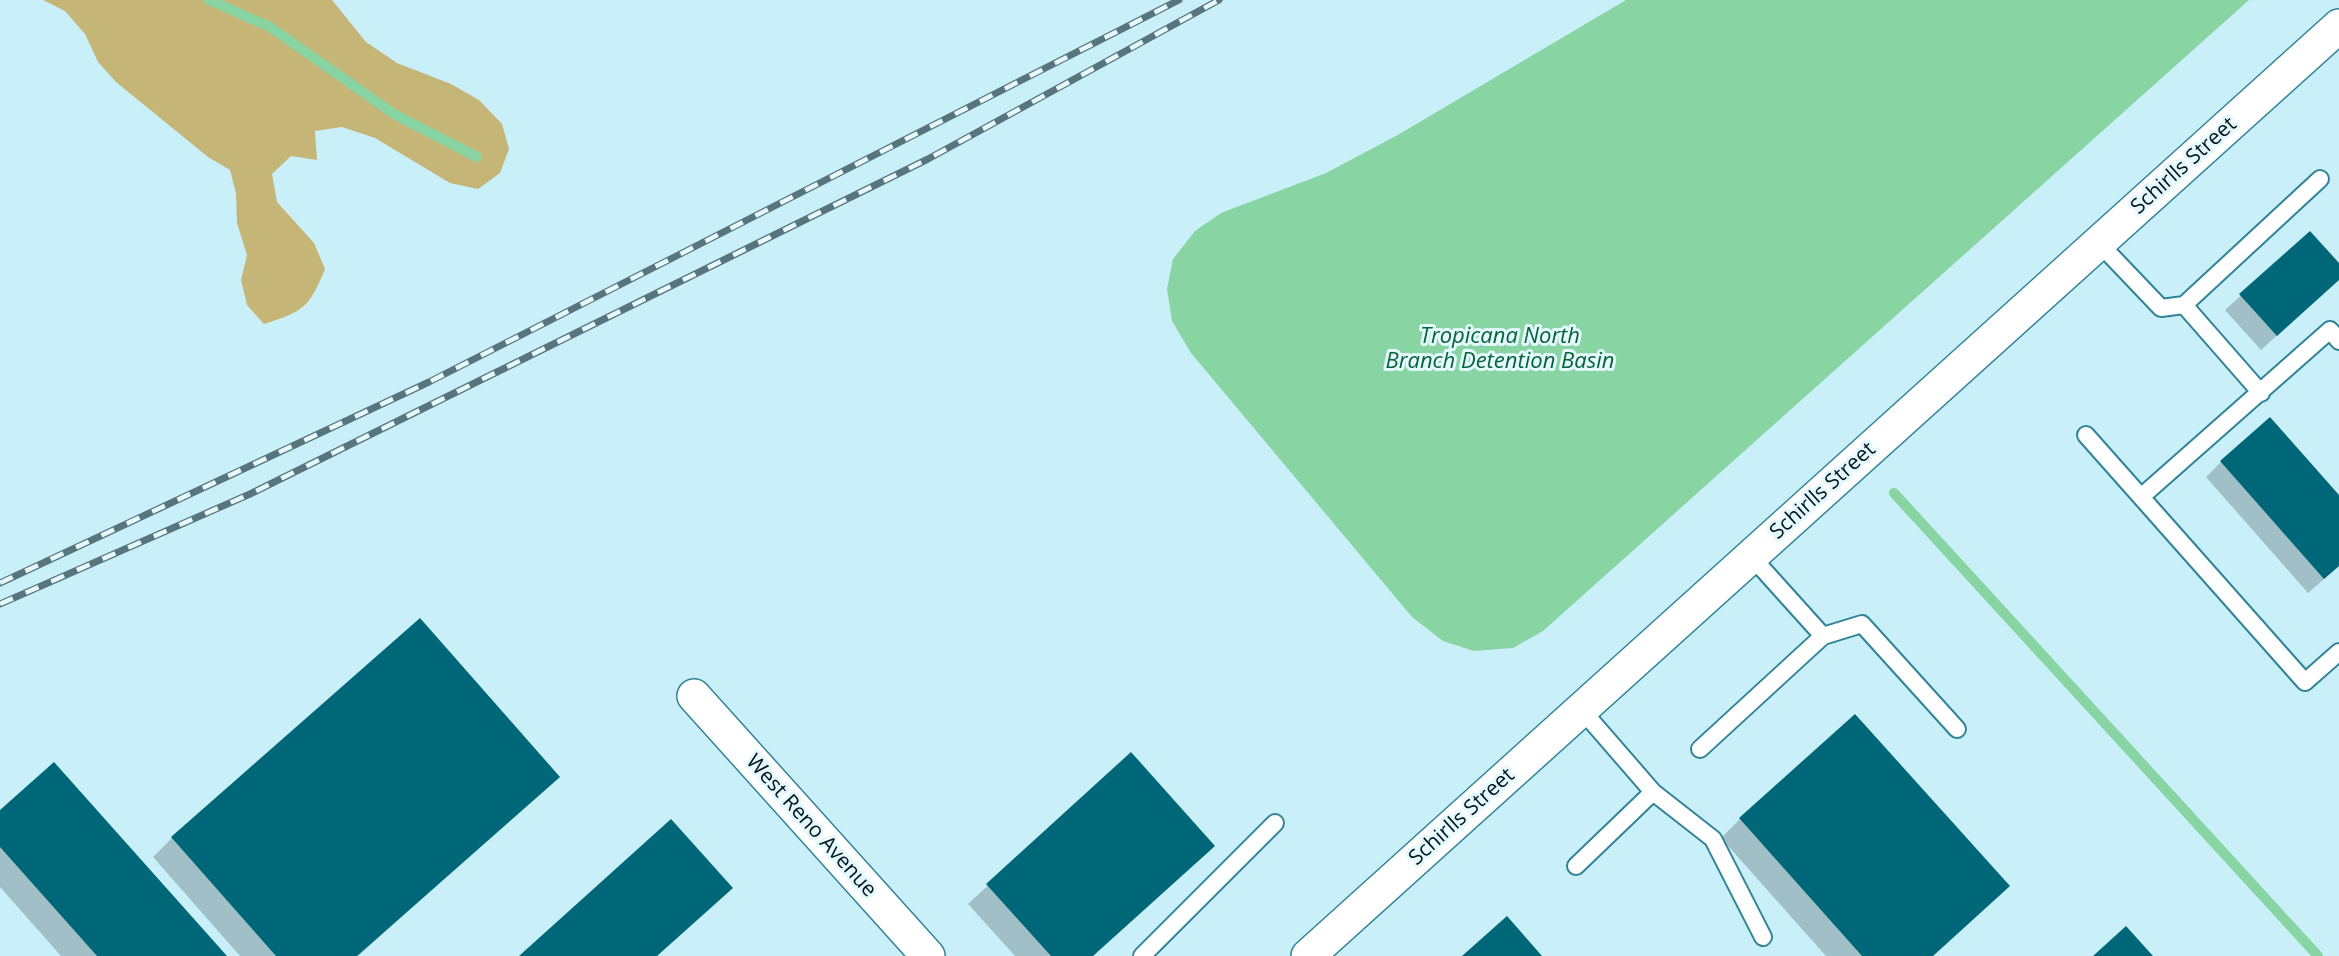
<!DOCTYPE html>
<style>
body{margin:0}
canvas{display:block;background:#c9eff9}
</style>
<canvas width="2339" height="956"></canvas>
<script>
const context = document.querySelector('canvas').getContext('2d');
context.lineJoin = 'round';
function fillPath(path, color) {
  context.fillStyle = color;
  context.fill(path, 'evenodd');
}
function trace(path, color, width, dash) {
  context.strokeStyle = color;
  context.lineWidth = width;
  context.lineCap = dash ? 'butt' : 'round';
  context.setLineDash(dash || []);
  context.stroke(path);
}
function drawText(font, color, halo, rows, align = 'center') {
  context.font = font + ' "Open Sans",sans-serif';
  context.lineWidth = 6;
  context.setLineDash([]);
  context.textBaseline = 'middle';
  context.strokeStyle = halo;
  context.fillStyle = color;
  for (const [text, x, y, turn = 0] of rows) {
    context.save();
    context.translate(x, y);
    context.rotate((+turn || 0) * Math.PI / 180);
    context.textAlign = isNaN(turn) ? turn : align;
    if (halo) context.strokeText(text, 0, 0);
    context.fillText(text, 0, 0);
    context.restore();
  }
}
fillPath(new Path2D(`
 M 43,0 L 332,0 L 366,42 L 397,63 L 451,84 L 479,100 L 502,124 L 509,149 L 500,173 L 478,189 L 450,183 L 375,138 L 342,127 L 315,131 L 317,160 L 291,156 L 272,174 L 277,202 L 314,243 L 325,269 C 309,308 304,311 264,324 L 247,305 L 241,280 L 247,255 L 237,223 L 236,193 L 230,170 L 208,157 L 116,82 L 98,62 L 85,34 L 65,11 Z`), '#c5b577');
fillPath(new Path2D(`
 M 1626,0 L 2249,0 L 1543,631 L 1513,648 L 1474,651 L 1443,641 L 1412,617 L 1191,353 L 1172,321 L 1167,289 L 1173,259 L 1195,231 L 1221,213 L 1326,173 L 1396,136 Z`), '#88d5a3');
fillPath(new Path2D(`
 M 2310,233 L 2339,265 L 2339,279 L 2261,350 L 2225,310 Z
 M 2221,462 L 2339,497 L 2339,566 L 2308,593 L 2206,477 Z
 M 1131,754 L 1092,956 L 1015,956 L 968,904 Z
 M 558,777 L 358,956 L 240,956 L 153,857 L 172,838 Z
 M 0,812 L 225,956 L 61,956 L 0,887 Z
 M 1740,819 L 1933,956 L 1826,956 L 1721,838 Z`), '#0003');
trace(new Path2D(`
 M 209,0 L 270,27 L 394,114 L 477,157
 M 1894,493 L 2318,956`), '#88d5a3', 10);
fillPath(new Path2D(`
 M 2310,231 L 2339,263 L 2339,280 L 2277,336 L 2239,294 Z
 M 2270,417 L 2339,495 L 2339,566 L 2324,579 L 2220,461 Z
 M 420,618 L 560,777 L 357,956 L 276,956 L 171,837 Z
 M 1855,714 L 2010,886 L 1933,956 L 1862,956 L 1739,818 Z
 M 1131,752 L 1215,846 L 1093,956 L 1051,956 L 986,884 Z
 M 54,762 L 227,956 L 97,956 L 0,847 L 0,810 Z
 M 671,819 L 733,888 L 657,956 L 519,956 Z
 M 1507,916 L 1542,956 L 1462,956 Z
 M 2126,926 L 2153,956 L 2093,956 Z`), '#006779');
const lane = new Path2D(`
 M 2099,243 L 2161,308 L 2184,305 L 2320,179
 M 2184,305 L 2261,393
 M 2339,341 L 2330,330 L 2141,497 L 2305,682 L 2339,652
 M 2086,435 L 2141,497
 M 1823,636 L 1862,624 L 1957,729
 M 1700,749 L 1823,636 L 1751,556
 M 1653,792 L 1713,839 L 1763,937
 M 1576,866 L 1653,792 L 1581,709
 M 1142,956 L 1275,823`);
const street = new Path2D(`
 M 694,696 L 928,956
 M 1308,956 L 2339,26`);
trace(lane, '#318497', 20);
trace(street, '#318497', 36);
trace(lane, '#fff', 16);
trace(street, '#fff', 33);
const rail = new Path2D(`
 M 0,583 L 429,382 L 1179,0
 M 0,604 L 250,494 L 928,159 L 1219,0`);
trace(rail, '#58747c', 7);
trace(rail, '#e5f8fd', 4.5, [14]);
drawText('21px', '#01161c', '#e5f8fd', [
 ["Schirlls Street",2184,166,-42],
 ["Schirlls Street",1823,491,-42],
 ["Schirlls Street",1462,817,-42],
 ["West Reno Avenue",811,826,48]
]);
drawText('italic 22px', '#056438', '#e5f8fd', [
 ["Tropicana North",1500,337],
 ["Branch Detention Basin",1500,362]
]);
</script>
